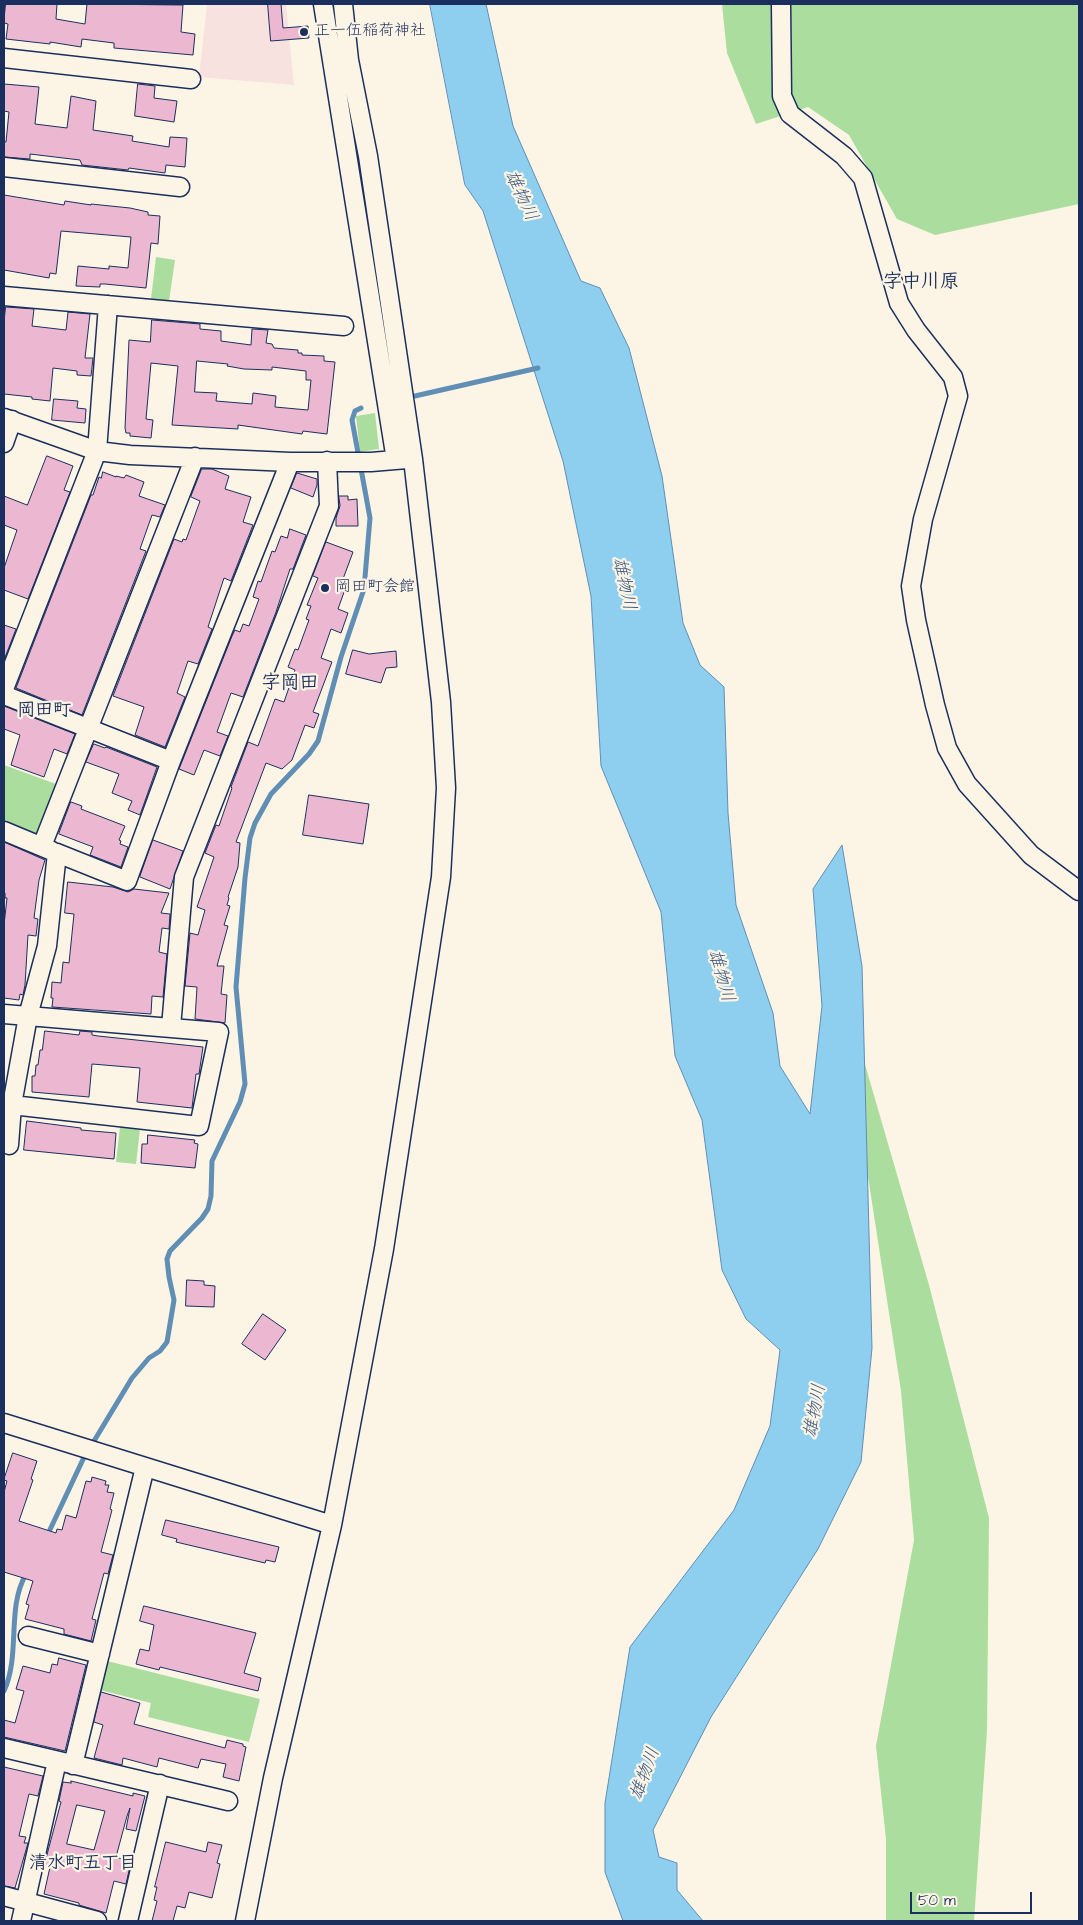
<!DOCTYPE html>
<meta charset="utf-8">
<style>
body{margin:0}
#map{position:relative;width:1083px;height:1925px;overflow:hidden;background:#fcf5e5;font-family:"Architects Daughter",sans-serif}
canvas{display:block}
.frame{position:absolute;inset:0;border:5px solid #1b2f5e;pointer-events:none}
.scale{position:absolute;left:910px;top:1892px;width:122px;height:22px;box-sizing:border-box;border:2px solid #1b2f5e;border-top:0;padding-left:6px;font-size:15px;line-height:18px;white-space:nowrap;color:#1b2f5e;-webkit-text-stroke:4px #fcf5e5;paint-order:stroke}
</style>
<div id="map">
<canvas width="1083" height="1925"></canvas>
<div class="frame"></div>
<div class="scale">50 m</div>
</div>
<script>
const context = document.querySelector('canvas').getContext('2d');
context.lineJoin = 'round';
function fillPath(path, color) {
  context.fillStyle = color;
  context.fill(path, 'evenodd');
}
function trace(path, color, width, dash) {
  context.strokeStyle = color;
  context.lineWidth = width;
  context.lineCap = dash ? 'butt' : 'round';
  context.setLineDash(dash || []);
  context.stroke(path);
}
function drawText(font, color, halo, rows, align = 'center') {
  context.font = font + ' "Architects Daughter","Klee One",sans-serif';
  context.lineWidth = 4.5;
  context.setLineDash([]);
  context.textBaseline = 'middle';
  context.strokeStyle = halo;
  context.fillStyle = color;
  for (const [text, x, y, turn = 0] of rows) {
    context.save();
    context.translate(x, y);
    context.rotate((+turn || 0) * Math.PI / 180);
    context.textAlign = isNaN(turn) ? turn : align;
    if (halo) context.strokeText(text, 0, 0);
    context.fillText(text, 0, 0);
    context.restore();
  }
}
fillPath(new Path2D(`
 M 207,4 L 286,4 L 294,85 L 199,77 Z`), '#f7e2df');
fillPath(new Path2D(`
 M 722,4 L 1079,4 L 1079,204 L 935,235 L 897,219 L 849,135 L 808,107 L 756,124 L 727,53 Z
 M 156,257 L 175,260 L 169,301 L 151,299 Z
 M 375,413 L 379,449 L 360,452 L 356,416 Z
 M 4,765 L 64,787 L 42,846 L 4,831 Z
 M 864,1061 L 929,1285 L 989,1518 L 987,1731 L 974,1921 L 886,1921 L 886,1839 L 876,1746 L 914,1540 L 901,1391 L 867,1170 Z
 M 120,1127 L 140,1129 L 136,1164 L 116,1162 Z
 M 107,1661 L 260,1699 L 249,1742 L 148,1717 L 151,1703 L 100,1690 Z`), '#aadd9e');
const water = new Path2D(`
 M 430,4 L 486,4 L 513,126 L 581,281 L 600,288 L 629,348 L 662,476 L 683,623 L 700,665 L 724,687 L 728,813 L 736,905 L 773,1013 L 780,1066 L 810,1114 L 822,1006 L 813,889 L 842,845 L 862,966 L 872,1348 L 861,1462 L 818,1549 L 711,1717 L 653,1830 L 659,1857 L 677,1863 L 677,1890 L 703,1921 L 623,1921 L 605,1872 L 605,1803 L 630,1647 L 734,1510 L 770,1426 L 780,1350 L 746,1319 L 722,1270 L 702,1120 L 675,1056 L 661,912 L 601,766 L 591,596 L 563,461 L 483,211 L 465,185 Z`);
fillPath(water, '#8eceef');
trace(water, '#608eb5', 1);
trace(new Path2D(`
 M 415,396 L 538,368
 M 91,1446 L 132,1378 L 149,1358 L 160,1351 L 167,1342 L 174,1300 L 169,1277 L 167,1259 L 170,1251 L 202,1218 L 208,1209 L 211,1196 L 212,1161 L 240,1102 L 245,1084 L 236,987 L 245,878 L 250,838 L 255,823 L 271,794 L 309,754 L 318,741 L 341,657 L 364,589 L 370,518 L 352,420 L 355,411 L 361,408
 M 47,1536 L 86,1453
 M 4,1691 C 21,1654 6,1609 26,1574`), '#608eb5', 5);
const building = new Path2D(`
 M 6,4 L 57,4 L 56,19 L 85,24 L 87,4 L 183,5 L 181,32 L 195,34 L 193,55 L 114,48 L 114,43 L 82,39 L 81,47 L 50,42 L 50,44 L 6,39 L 8,24 L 4,23 Z
 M 268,4 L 281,4 L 283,28 L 308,26 L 309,38 L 271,41 Z
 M 4,84 L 39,87 L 35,124 L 67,128 L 71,96 L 96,101 L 93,130 L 133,136 L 132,141 L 169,147 L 170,137 L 187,138 L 185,167 L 166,165 L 165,173 L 129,168 L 128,170 L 82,165 L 80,160 L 30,154 L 30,159 L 4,157 L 4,142 L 6,142 L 9,112 L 4,111 Z
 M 138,84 L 155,86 L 154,98 L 177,101 L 174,122 L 135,116 Z
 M 4,195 L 64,205 L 65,201 L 91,205 L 91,204 L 130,208 L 148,212 L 148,215 L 160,216 L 158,244 L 151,243 L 146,288 L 105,284 L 100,284 L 100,287 L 76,286 L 78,266 L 109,269 L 109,266 L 128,268 L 131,237 L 61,231 L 56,274 L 50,273 L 49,278 L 4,270 Z
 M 6,307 L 34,309 L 32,326 L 66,330 L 68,312 L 90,314 L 85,358 L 93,358 L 91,376 L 77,375 L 77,371 L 53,368 L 50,401 L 32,399 L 32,397 L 4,394 L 4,322 Z
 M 152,320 L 200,324 L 200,329 L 221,331 L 221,341 L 251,345 L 252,329 L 268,330 L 266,343 L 272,344 L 274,348 L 298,350 L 298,353 L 302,353 L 302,355 L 324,356 L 324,361 L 335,362 L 327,434 L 303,431 L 302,434 L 238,425 L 238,429 L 172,425 L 178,366 L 151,363 L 146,419 L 153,420 L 151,438 L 130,436 L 130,433 L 126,433 L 125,428 L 129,340 L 150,342 ZM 197,361 L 228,364 L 227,366 L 244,369 L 272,370 L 272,367 L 306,371 L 306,380 L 311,380 L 308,410 L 275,407 L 276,396 L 253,393 L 252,404 L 216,401 L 217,393 L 195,392 Z
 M 54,399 L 78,401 L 77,408 L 86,409 L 85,423 L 52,420 Z
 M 47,456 L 73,466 L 64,490 L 70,492 L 28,599 L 4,590 L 4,568 L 17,530 L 4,525 L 4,496 L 27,505 Z
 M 202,469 L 212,469 L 229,476 L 225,489 L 251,497 L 243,522 L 253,525 L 231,581 L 224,578 L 208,627 L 212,629 L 198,664 L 188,661 L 177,693 L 185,697 L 165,747 L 135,735 L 144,707 L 113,696 L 174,539 L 182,542 L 183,539 L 186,540 L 200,501 L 191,497 Z
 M 103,472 L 116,477 L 116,476 L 124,478 L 126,475 L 144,482 L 139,496 L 165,505 L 160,517 L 152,515 L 140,549 L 146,551 L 82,715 L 16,688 L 91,495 L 93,495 L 99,477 L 101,478 Z
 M 297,473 L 317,479 L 317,485 L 313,497 L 291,488 Z
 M 339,496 L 348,496 L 348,500 L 357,499 L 358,526 L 336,526 L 336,518 L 340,506 Z
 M 290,529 L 306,535 L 293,569 L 290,569 L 276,612 L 243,697 L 231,693 L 217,732 L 228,736 L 220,756 L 204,750 L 194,775 L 179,769 L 232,636 L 235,630 L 240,632 L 243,624 L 249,626 L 259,599 L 253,597 L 258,581 L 261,582 L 272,551 L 275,552 L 281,536 L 287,538 Z
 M 326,542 L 353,552 L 343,579 L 348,581 L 338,609 L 348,613 L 341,633 L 331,629 L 321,658 L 332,662 L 313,712 L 319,714 L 314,728 L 305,725 L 292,760 L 282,769 L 266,763 L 236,842 L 240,843 L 238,867 L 228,897 L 229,898 L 227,905 L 230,906 L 224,925 L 228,926 L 217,966 L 224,966 L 221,994 L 227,995 L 225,1023 L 195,1019 L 197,987 L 185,986 L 190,933 L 198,935 L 205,910 L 197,907 L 214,857 L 205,853 L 216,825 L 219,826 L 232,788 L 231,787 L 248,742 L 258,746 L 275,699 L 284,702 L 295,670 L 288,667 L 295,649 L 298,650 L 309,620 L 306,619 L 311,606 L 307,605 L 318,578 L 313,576 Z
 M 4,625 L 16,629 L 4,660 Z
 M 353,650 L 369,654 L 396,651 L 397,667 L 386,668 L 381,683 L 346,674 Z
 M 4,706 L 75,734 L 67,754 L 54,749 L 44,777 L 11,765 L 20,735 L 4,729 Z
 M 94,744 L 105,748 L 106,747 L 157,767 L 140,815 L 128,810 L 132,801 L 112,793 L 119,774 L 86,762 Z
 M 309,795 L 369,804 L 363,844 L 303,835 Z
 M 71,802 L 82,806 L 81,809 L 125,826 L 119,840 L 121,841 L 120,844 L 128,847 L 121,867 L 90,855 L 93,847 L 59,834 Z
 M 153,840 L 183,851 L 170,889 L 140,877 Z
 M 4,842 L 45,860 L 39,880 L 34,918 L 38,919 L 36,936 L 28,935 L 25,985 L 23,995 L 20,994 L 19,1000 L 4,998 L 4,925 L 7,898 L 5,898 L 5,893 L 4,893 Z
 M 68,882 L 113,887 L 128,892 L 134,889 L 169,893 L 161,913 L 170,914 L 169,929 L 162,928 L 159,952 L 167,954 L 163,997 L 152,996 L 151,1014 L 52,1007 L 53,998 L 51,998 L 52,982 L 61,983 L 63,962 L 69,963 L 74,914 L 65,913 Z
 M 45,1031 L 79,1035 L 80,1031 L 92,1032 L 92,1035 L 98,1036 L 203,1047 L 199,1074 L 196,1074 L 192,1108 L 137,1102 L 140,1068 L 92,1064 L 89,1097 L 32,1092 L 32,1076 L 35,1076 L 36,1065 L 38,1065 L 40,1050 L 42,1050 Z
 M 27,1121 L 81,1128 L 81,1130 L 116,1133 L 114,1159 L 24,1150 Z
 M 148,1135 L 195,1140 L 194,1143 L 198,1144 L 195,1168 L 141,1163 L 142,1144 L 147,1144 Z
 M 187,1280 L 204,1281 L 204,1285 L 215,1286 L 214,1307 L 186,1306 Z
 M 263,1314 L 286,1330 L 265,1360 L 242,1344 Z
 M 13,1453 L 37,1461 L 31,1479 L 33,1480 L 19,1521 L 56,1533 L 57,1529 L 62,1530 L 66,1515 L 76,1518 L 86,1481 L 91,1482 L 92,1477 L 106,1481 L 105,1485 L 109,1485 L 107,1492 L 114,1493 L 110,1509 L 112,1510 L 101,1552 L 113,1555 L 108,1574 L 104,1573 L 92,1619 L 96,1620 L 91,1641 L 64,1634 L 64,1629 L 25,1619 L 29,1605 L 26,1604 L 33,1581 L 4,1572 L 4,1492 L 7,1481 L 4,1480 Z
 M 166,1520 L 279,1547 L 275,1562 L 266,1560 L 265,1563 L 176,1542 L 177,1539 L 162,1535 Z
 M 144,1606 L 256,1633 L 244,1673 L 261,1678 L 258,1691 L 160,1667 L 159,1670 L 136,1664 L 140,1649 L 149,1651 L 154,1625 L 140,1621 Z
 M 59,1658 L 86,1665 L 65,1751 L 4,1737 L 4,1720 L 15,1723 L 24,1691 L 16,1689 L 23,1666 L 50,1673 L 52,1664 L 57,1665 Z
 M 101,1692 L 140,1703 L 134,1724 L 225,1748 L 227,1740 L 243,1744 L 243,1746 L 246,1747 L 239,1781 L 223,1777 L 226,1764 L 201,1759 L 198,1768 L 159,1758 L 157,1767 L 123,1758 L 122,1765 L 94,1758 L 103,1725 L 94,1722 Z
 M 4,1767 L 43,1776 L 38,1796 L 29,1794 L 19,1836 L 26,1837 L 24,1843 L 28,1843 L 15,1888 L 4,1886 Z
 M 71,1781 L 133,1796 L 133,1793 L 145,1796 L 136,1831 L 126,1829 L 130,1808 L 127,1816 L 116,1857 L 131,1862 L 126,1884 L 114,1881 L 106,1913 L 79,1905 L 79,1903 L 44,1894 L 50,1867 L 44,1866 L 61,1802 L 59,1801 L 63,1782 L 71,1783 ZM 77,1805 L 105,1811 L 94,1850 L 67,1844 Z
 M 166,1842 L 206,1852 L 208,1842 L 222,1845 L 217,1863 L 220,1864 L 212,1898 L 189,1892 L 185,1908 L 177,1906 L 173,1921 L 152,1921 L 157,1901 L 154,1900 L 157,1887 L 155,1887 Z`);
fillPath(building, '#ecb7d1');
trace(building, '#1b2f5e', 1);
const minor = new Path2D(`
 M 323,4 L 396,460
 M 781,4 L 782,96 L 790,114 L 844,156 L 863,178 L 899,303 L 916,330 L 953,377 L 958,396 L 923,519 L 911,586 L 916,620 L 935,705 L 947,748 L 967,784 L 1031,855 L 1079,891
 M 4,58 L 191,79
 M 4,167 L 180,187
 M 4,296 L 344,326
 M 4,418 L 97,451 L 130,455 L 290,462 L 371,462 L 407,459
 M 4,443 L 12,420
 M 4,689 L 97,451 L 108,305
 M 4,695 L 171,761
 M 4,831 L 52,851
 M 42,846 L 195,457
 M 4,1014 L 219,1032 L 199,1126 L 12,1105
 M 171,1027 L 184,877 L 329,506 L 327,461
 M 9,1145 L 12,1105 L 28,1016 L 47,946 L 57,853 L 127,881 L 171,761 L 290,462
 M 4,1423 L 332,1525
 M 28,1636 L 100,1654
 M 4,1748 L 228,1801
 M 73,1765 L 145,1467
 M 4,1896 L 97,1921
 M 21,1921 L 57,1761
 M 128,1921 L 160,1784
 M 245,1921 L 273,1778 L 332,1525 L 384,1249 L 441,877 L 446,788 L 441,702 L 413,459 L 368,156 L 349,60 L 343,4`);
trace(minor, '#1b2f5e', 21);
trace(minor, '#fcf5e5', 18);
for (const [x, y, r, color] of [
 [304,32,5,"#1b2f5e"],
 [325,588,5,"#1b2f5e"]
]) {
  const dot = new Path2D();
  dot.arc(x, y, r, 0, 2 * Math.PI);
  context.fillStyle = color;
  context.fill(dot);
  trace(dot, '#fcf5e5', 2);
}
drawText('16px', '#1b2f5e', '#fcf5e5', [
 ["正一伍稲荷神社",314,32],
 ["岡田町会館",335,588]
], 'left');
drawText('italic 18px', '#385782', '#fcf5e5', [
 ["雄物川",520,196,65],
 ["雄物川",623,584,78],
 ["雄物川",720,976,74],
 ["雄物川",816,1411,-80],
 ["雄物川",646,1774,-70]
]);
drawText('bold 18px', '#1b2f5e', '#fcf5e5', [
 ["岡田町",44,711],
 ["清水町五丁目",83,1864]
]);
drawText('bold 19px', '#1b2f5e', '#fcf5e5', [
 ["字中川原",921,283],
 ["字岡田",290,684]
]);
</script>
